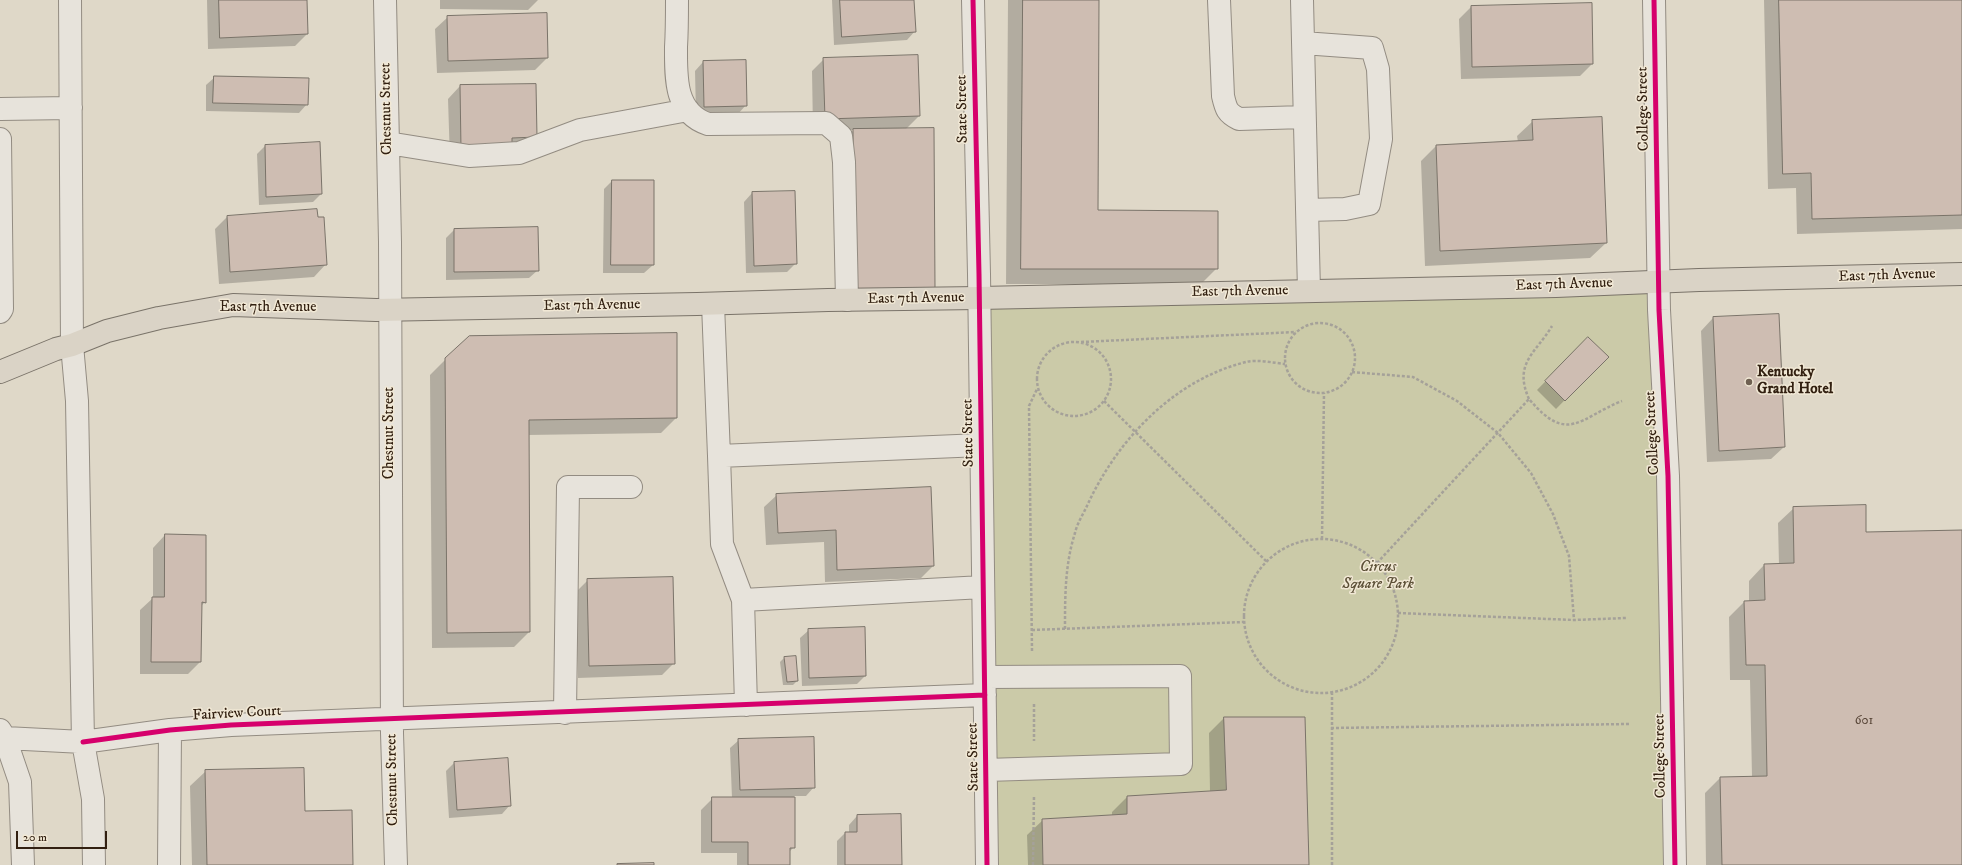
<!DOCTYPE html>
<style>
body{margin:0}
#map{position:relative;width:1962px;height:865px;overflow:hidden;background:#dfd8c8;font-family:"IM FELL DW Pica",serif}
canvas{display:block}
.scale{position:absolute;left:16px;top:831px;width:91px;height:18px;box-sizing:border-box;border:2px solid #322011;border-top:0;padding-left:5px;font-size:12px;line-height:14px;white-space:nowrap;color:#322011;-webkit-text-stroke:3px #f1e8d5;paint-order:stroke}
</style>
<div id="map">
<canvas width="1962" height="865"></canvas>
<div class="scale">20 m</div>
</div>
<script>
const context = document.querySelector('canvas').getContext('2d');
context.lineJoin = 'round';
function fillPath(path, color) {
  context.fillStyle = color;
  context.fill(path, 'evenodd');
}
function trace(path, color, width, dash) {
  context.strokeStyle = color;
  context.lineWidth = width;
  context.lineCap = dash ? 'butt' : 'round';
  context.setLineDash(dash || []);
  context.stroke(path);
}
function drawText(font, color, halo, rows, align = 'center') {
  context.font = font + ' "IM FELL DW Pica",serif';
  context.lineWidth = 3;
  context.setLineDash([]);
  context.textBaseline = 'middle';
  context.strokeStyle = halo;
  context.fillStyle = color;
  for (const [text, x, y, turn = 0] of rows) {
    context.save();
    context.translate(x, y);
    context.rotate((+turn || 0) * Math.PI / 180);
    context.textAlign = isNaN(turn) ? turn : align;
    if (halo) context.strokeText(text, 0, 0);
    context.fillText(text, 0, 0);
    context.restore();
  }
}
fillPath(new Path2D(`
 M 1659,281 L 1674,865 L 987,865 L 979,298 Z`), '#cbcaa8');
fillPath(new Path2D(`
 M 207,0 L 306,0 L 307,34 L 295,46 L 208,49 Z
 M 440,0 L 538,0 L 528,10 L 440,9 Z
 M 832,0 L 913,0 L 915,31 L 907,40 L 834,45 Z
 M 1008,0 L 1098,0 L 1097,211 L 1217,268 L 1201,284 L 1006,284 Z
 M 1764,0 L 1962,0 L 1962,229 L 1797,234 L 1796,188 L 1768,189 Z
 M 1471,7 L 1592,64 L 1580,76 L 1461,79 L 1459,19 Z
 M 448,17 L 547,58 L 535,70 L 437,73 L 435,29 Z
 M 824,59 L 919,116 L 905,130 L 934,287 L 838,146 L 854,130 L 813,131 L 812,71 Z
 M 703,62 L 746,105 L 738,114 L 696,115 L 695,71 Z
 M 215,77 L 307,104 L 299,113 L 206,111 L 206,85 Z
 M 460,86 L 536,137 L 524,149 L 450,161 L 448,99 Z
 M 1533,121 L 1606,243 L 1590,258 L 1425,266 L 1421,161 L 1436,146 L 1518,142 L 1517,136 Z
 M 319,143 L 321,194 L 313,202 L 259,205 L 257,154 L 265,146 Z
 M 612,181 L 653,181 L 653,265 L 644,273 L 603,273 L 604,189 Z
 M 752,193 L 796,263 L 787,272 L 746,273 L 744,202 Z
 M 316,210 L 326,264 L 314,277 L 219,284 L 215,229 L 227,217 Z
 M 537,228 L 538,270 L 529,278 L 446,280 L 446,238 L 454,230 Z
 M 1713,318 L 1784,447 L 1771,459 L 1707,462 L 1701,331 Z
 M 1588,338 L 1607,357 L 1556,409 L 1537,390 Z
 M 446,359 L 676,418 L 661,433 L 528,435 L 529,632 L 514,647 L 432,648 L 430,375 Z
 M 777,495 L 933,566 L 921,578 L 825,582 L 824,542 L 766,545 L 764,507 Z
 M 1794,508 L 1865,533 L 1962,531 L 1962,865 L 1706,865 L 1705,793 L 1720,778 L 1752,777 L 1750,680 L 1730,680 L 1729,617 L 1744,602 L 1749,602 L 1749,581 L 1764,565 L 1779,565 L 1778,523 Z
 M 165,535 L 205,602 L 201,606 L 200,662 L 188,674 L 140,674 L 140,610 L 153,598 L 153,548 Z
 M 588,580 L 674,663 L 662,675 L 578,678 L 576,592 Z
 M 809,630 L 865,676 L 857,684 L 802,686 L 800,638 Z
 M 784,658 L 797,681 L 793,685 L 783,685 L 780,662 Z
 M 1224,718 L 1308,865 L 1028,865 L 1027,835 L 1043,820 L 1112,816 L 1112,812 L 1127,797 L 1210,792 L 1209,733 Z
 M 739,740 L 814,787 L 806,796 L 794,796 L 794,847 L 789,852 L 789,865 L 737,865 L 737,853 L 701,853 L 701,810 L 713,798 L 732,798 L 730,748 Z
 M 454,763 L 510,805 L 502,814 L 449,818 L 446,771 Z
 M 206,771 L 304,812 L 352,865 L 192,865 L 190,786 Z
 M 857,816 L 901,865 L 837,865 L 837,841 L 845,833 L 849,833 L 849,825 Z`), '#0003');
const building = new Path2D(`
 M 219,0 L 307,0 L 308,34 L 220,38 Z
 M 840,0 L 914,0 L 916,32 L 842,37 Z
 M 1023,0 L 1099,0 L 1098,210 L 1218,211 L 1218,269 L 1021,269 Z
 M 1779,0 L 1962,0 L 1962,215 L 1812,219 L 1811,173 L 1783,174 Z
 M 1592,3 L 1593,64 L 1472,67 L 1471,6 Z
 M 547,13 L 548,58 L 448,61 L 447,16 Z
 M 918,55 L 920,116 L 825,119 L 823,58 Z
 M 746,60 L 747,106 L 704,107 L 703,61 Z
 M 214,76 L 309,78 L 308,105 L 213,103 Z
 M 536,84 L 537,137 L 512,138 L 512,148 L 461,149 L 460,85 Z
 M 1602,117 L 1607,243 L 1440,251 L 1436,145 L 1533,140 L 1532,120 Z
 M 934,128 L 935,288 L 854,289 L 853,129 Z
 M 320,142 L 322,194 L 266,197 L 265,145 Z
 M 612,180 L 654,180 L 654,265 L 611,265 Z
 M 795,191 L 797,264 L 754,266 L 752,192 Z
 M 317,209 L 318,217 L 324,217 L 327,265 L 230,272 L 227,216 Z
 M 538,227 L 539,271 L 454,272 L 454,229 Z
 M 1779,314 L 1785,447 L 1719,451 L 1713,317 Z
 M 677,333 L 677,418 L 529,420 L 530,632 L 447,633 L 445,358 L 469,336 Z
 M 1588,337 L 1609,357 L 1565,401 L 1545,381 Z
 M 931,487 L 934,566 L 837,570 L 836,530 L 778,533 L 776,494 Z
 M 1866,505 L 1866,532 L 1962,530 L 1962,865 L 1722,865 L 1720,777 L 1767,776 L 1765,665 L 1746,665 L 1744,601 L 1765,600 L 1764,564 L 1794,563 L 1793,507 Z
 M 165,534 L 206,535 L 206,603 L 202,602 L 201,662 L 151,662 L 152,597 L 164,597 Z
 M 673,577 L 675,664 L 589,666 L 587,579 Z
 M 865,627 L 866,676 L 809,678 L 808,629 Z
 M 796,656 L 798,681 L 787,682 L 784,657 Z
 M 1224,717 L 1305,717 L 1309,865 L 1043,865 L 1042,819 L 1127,814 L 1127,796 L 1226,790 Z
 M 814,737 L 815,788 L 740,790 L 738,739 Z
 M 508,758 L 511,806 L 457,810 L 454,762 Z
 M 304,768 L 305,811 L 352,810 L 353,865 L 207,865 L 205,770 Z
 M 712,797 L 795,797 L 795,848 L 790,848 L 790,865 L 748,865 L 748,842 L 712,842 Z
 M 901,814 L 902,865 L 845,865 L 845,832 L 857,832 L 857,815 Z
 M 654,863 L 654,865 L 617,865 L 617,864 Z`);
fillPath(building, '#cebdb2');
trace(building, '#7a7369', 1);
const minor = new Path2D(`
 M 70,0 L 72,345 L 77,401 L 83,742 L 93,799 L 94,865
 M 385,0 L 390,242 L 392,733 L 396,865
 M 677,0 C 677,16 677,31 676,47 C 676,76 674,113 708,124 L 826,123 L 841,136 L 844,162 L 847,300
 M 973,0 L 979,274 L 987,865
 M 1219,0 L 1223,96 C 1226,109 1227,113 1239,119 L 1304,117
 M 1302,0 L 1309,291
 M 1654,0 L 1659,310 L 1668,476 L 1675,865
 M 1303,43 L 1372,48 L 1378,69 L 1381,139 L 1369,204 L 1345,209 L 1307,210
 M 0,109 L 71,108
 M 0,139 L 2,309 L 0,312
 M 388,143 L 469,156 L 519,153 L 580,130 L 688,110
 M 713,304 L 719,456 L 981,445
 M 719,456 L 722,544 L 743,600 L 746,705
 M 743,600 L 983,587
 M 985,677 L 1180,676 L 1181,764 L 986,770
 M 565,713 L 568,487 L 631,487
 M 0,730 L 5,738 L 20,782 L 23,865
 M 5,738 L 83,742 L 170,730 L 231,725 L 985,695
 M 169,865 L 170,730`);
const major = new Path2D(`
 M 0,372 L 56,349 L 72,345 L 107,331 L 159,318 L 233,305 L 376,310 L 697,304 L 828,300 L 979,298 L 1556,286 L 1699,280 L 1962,274`);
trace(minor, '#938c82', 24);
trace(major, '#7a7369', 24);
trace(new Path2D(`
 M1285 358a35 35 0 1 1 70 0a35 35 0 1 1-70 0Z
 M1037 379a37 37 0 1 1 74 0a37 37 0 1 1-74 0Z
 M 1081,342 L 1296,332
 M 1352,372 L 1413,377 L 1457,401 L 1498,433 L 1531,473 L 1553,514 L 1569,556 L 1574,620
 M 1529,399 C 1513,363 1536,353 1552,326
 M 1104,401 L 1267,562
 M 1322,539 L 1324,393
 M1244 616a77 77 0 1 1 154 0a77 77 0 1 1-154 0Z
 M 1377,563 L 1529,399 C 1568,445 1579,418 1622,401
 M 1398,613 L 1574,620 L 1626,618
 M 1065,629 C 1065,596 1065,564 1075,533 C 1077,524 1082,516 1086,508 C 1116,441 1173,380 1246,362 C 1257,359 1274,363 1285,364
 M 1032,630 L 1244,622
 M 1032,651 L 1029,406 L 1037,389
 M 1332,692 L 1332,865
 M 1034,704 L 1034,741
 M 1331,728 L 1629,724
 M 1033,865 L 1034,796`), '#a5a199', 2.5, [3, 2]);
trace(minor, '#e7e3db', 22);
trace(major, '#dad3c6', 22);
trace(new Path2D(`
 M 973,0 L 979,274 L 987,865
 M 1654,0 L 1659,310 L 1668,476 L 1675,865
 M 83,742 L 170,730 L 231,725 L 985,695`), '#d6006c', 5);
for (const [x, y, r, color] of [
 [1749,382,4,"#6f6051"]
]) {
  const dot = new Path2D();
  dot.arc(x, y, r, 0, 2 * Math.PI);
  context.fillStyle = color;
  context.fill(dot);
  trace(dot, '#f1e8d5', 1.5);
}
drawText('13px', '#594739', null, [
 ["601",1864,721]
]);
drawText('15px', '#322011', '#f1e8d5', [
 ["Chestnut Street",387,109,-91],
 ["State Street",963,109,-91],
 ["College Street",1644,109,-91],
 ["East 7th Avenue",1887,276,-2],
 ["East 7th Avenue",1564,285,-2],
 ["East 7th Avenue",1240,292,-1],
 ["East 7th Avenue",916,299,-1],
 ["East 7th Avenue",592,306,-1],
 ["East 7th Avenue",268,308],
 ["Chestnut Street",390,433,-90],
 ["State Street",969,433,-91],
 ["College Street",1653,433,-93],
 ["Fairview Court",237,714,-3],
 ["College Street",1661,756,-91],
 ["State Street",974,757,-91],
 ["Chestnut Street",393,780,-91]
]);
drawText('bold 15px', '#322011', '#f1e8d5', [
 ["Kentucky",1757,373],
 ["Grand Hotel",1757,390]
], 'left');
drawText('italic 15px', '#5b4f36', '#f1e8d5', [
 ["Circus",1378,568],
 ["Square Park",1378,585]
]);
</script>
